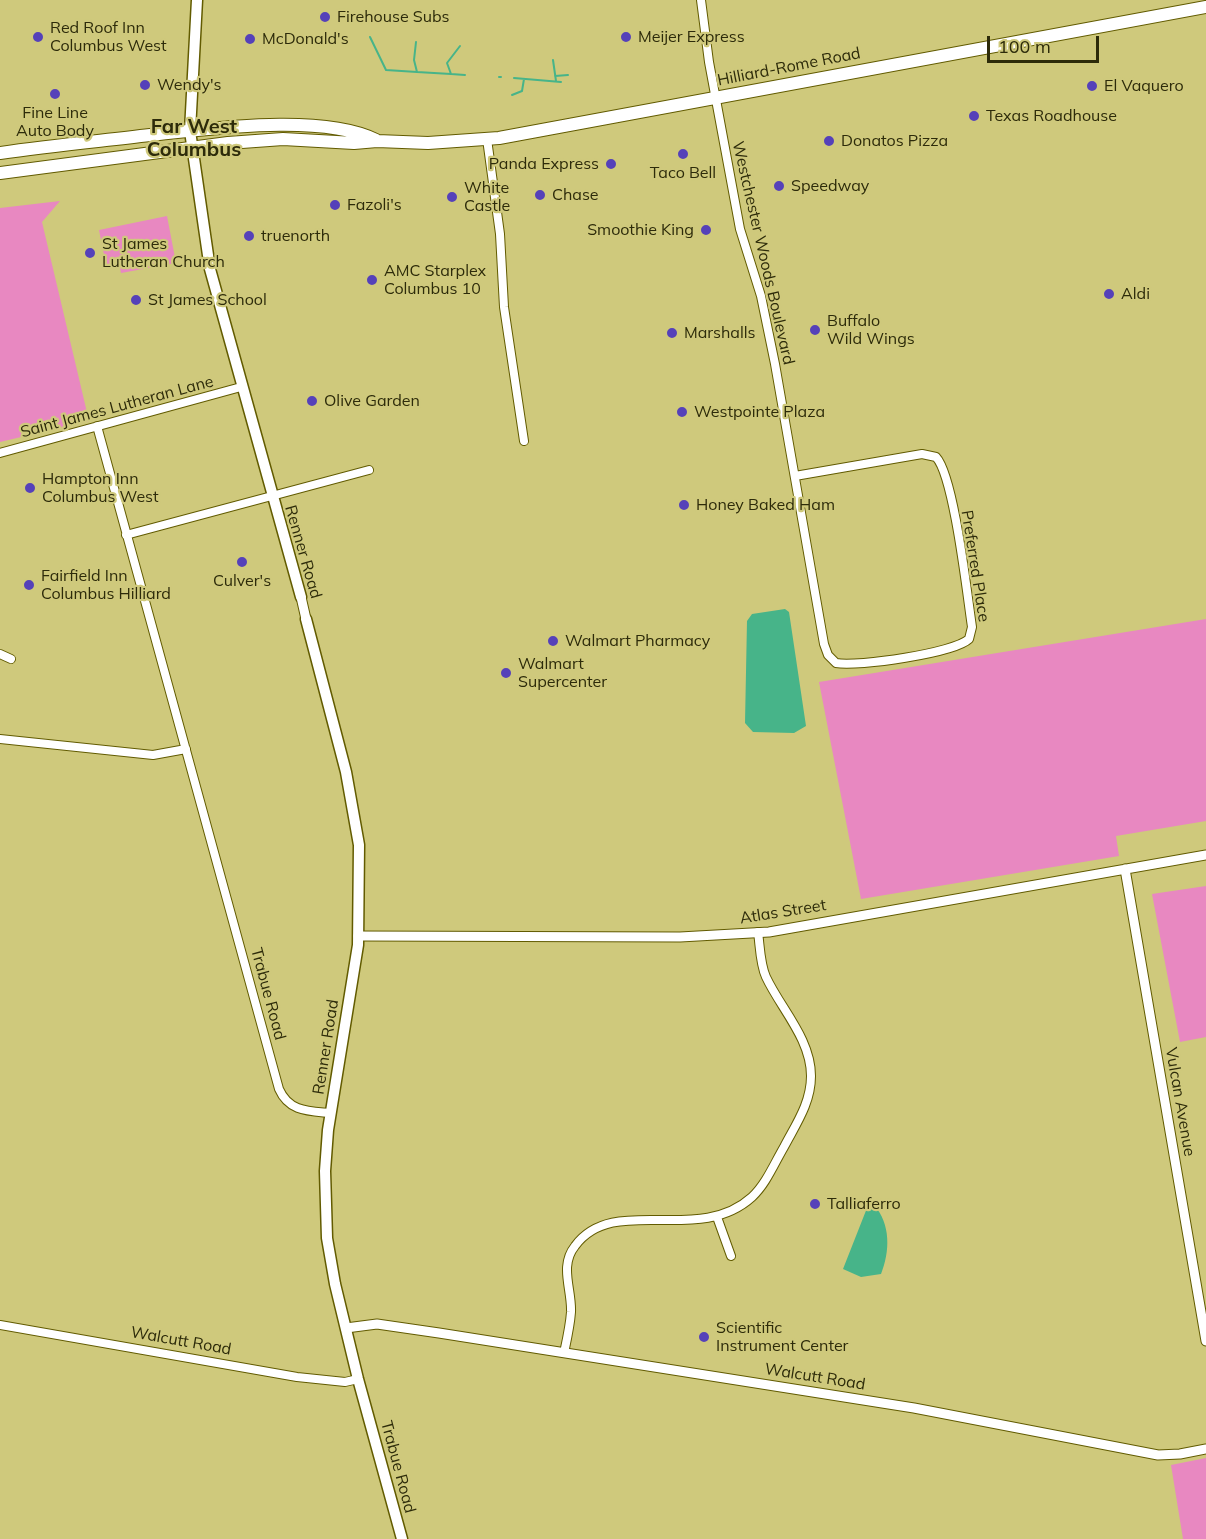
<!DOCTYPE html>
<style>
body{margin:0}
#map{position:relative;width:1206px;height:1539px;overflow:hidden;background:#cfc97c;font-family:Mulish,sans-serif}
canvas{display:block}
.scale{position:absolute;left:987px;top:36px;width:112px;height:27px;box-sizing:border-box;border:3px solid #2d2b0a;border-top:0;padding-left:8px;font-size:18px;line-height:21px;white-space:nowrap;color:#2d2b0a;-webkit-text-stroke:4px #cfc97c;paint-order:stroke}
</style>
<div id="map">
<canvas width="1206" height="1539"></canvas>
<div class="scale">100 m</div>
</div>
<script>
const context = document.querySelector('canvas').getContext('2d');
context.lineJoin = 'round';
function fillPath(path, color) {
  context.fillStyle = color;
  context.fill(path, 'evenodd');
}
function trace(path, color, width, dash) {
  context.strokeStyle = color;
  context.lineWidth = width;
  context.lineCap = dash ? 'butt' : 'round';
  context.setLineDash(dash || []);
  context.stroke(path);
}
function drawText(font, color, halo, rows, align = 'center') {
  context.font = font + ' Mulish,sans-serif';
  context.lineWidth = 4.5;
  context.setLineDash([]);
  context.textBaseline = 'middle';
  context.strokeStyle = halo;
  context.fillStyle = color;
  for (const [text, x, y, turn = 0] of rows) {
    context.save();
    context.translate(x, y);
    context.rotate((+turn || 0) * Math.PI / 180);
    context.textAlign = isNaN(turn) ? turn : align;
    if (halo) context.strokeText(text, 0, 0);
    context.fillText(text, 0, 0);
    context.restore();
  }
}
fillPath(new Path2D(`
 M 60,201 L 42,222 L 89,421 L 0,442 L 0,208 Z
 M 167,216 L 176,263 L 121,273 L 119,263 L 106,265 L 99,230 Z
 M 1206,619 L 1206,821 L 1116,836 L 1119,856 L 861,899 L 819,682 Z
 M 1206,886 L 1206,1037 L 1180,1042 L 1152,894 Z
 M 1206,1458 L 1206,1539 L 1183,1539 L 1171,1465 Z`), '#e888c1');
fillPath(new Path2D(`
 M 785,609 L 789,612 L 806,726 L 794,733 L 753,732 L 745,723 L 747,621 L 752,614 Z
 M 874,1205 C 891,1224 890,1252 881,1274 L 861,1277 L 843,1269 L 867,1208 Z`), '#47b489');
trace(new Path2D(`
 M 370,37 L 386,70 L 417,72
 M 416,42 L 414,60 L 417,72 L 451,74
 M 460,46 L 447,63 L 451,74 L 465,75
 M 553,60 L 556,81
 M 555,76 L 568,75
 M 499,77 L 501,77
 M 514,78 L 561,82
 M 512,95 L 522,91 L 524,79`), '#47b489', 2);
const minor = new Path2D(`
 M 701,0 L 709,62 L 740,229 L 761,296 L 775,364 L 824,644 L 828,655 L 836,663 C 858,667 954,653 969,639 L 972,627 C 967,594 954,476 936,457 L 922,454 L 795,476
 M 487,139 L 500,234 L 504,307 L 524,441
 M 97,426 L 279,1089 C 289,1112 309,1111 330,1113
 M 0,453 L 241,387
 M 126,535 L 369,470
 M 0,654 L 11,659
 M 0,739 L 153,755 L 186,749
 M 717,1217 L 731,1256
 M 0,1325 L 297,1377 L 345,1382 L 358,1379
 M 564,1353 C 567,1339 570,1326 571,1312 C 572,1289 559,1266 575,1246 C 614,1193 698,1246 752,1197 C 766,1184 774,1164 784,1147 C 796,1124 811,1103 811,1076 C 811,1039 781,1009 766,977 C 760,964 760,946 758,932`);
const tertiary = new Path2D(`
 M 301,597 L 306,619
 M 1125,869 L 1206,1341
 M 358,936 L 680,937 L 769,932 L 1206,855
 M 346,1328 L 377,1324 L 439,1333 L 914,1408 L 1158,1455 L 1180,1454 L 1206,1449`);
const secondary = new Path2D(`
 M 197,0 L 190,131 L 210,269 L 301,597
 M 306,619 L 346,772 L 359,845 L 358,945 L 328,1130 L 325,1171 L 327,1238 L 335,1284 L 358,1379 L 402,1539`);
const primary = new Path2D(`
 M 0,153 C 50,146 100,141 150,135 C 211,129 321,113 376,140
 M 0,173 L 228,143 L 283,139 L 354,143 L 377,141 L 428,143 L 499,138 L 1206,7`);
trace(minor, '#625b00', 10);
trace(tertiary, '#625b00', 11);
trace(secondary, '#625b00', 13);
trace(primary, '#625b00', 14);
trace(minor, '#fff', 8);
trace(tertiary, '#fff', 9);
trace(secondary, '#fff', 10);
trace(primary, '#fff', 12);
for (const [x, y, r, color] of [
 [325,17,6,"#5541b9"],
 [38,37,6,"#5541b9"],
 [626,37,6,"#5541b9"],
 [250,39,6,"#5541b9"],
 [145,85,6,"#5541b9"],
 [1092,86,6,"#5541b9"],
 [55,94,6,"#5541b9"],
 [974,116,6,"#5541b9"],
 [829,141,6,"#5541b9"],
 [683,154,6,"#5541b9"],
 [611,164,6,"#5541b9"],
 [779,186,6,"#5541b9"],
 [540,195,6,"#5541b9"],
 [452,197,6,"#5541b9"],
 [335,205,6,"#5541b9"],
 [706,230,6,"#5541b9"],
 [249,236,6,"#5541b9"],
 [90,253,6,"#5541b9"],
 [372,280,6,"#5541b9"],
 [1109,294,6,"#5541b9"],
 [136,300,6,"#5541b9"],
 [815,330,6,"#5541b9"],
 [672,333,6,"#5541b9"],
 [312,401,6,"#5541b9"],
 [682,412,6,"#5541b9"],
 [30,488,6,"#5541b9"],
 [684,505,6,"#5541b9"],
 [242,562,6,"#5541b9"],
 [29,585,6,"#5541b9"],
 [553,641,6,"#5541b9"],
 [506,673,6,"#5541b9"],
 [815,1204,6,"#5541b9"],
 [704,1337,6,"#5541b9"]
]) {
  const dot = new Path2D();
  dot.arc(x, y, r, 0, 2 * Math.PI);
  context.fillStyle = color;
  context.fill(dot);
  trace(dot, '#cfc97c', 2);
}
drawText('16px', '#2d2b0a', '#cfc97c', [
 ["Firehouse Subs",337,17],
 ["Red Roof Inn",50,28],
 ["Columbus West",50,46],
 ["Meijer Express",638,37],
 ["McDonald's",262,39],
 ["Wendy's",157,85],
 ["El Vaquero",1104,86],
 ["Fine Line",55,113,"center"],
 ["Auto Body",55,131,"center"],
 ["Texas Roadhouse",986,116],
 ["Donatos Pizza",841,141],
 ["Panda Express",599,164,"right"],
 ["Taco Bell",683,173,"center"],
 ["Speedway",791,186],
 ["White",464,188],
 ["Castle",464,206],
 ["Chase",552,195],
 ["Fazoli's",347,205],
 ["Smoothie King",694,230,"right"],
 ["truenorth",261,236],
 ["St James",102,244],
 ["Lutheran Church",102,262],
 ["AMC Starplex",384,271],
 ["Columbus 10",384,289],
 ["Aldi",1121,294],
 ["St James School",148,300],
 ["Buffalo",827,321],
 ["Wild Wings",827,339],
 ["Marshalls",684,333],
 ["Olive Garden",324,401],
 ["Westpointe Plaza",694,412],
 ["Hampton Inn",42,479],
 ["Columbus West",42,497],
 ["Honey Baked Ham",696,505],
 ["Fairfield Inn",41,576],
 ["Columbus Hilliard",41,594],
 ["Culver's",242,581,"center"],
 ["Walmart Pharmacy",565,641],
 ["Walmart",518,664],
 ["Supercenter",518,682],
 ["Talliaferro",827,1204],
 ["Scientific",716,1328],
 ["Instrument Center",716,1346]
], 'left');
drawText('16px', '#2d2b0a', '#cfc97c', [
 ["Hilliard-Rome Road",789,67,-11],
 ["Westchester Woods Boulevard",763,253,77],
 ["Saint James Lutheran Lane",117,407,-15],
 ["Renner Road",303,552,74],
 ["Preferred Place",975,566,81],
 ["Atlas Street",783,912,-9],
 ["Trabue Road",268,994,75],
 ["Renner Road",326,1047,-81],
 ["Vulcan Avenue",1180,1102,80],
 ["Walcutt Road",181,1341,10],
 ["Walcutt Road",815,1377,9],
 ["Trabue Road",398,1467,75]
]);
drawText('bold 20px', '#2d2b0a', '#cfc97c', [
 ["Far West",194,127],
 ["Columbus",194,150]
]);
</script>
